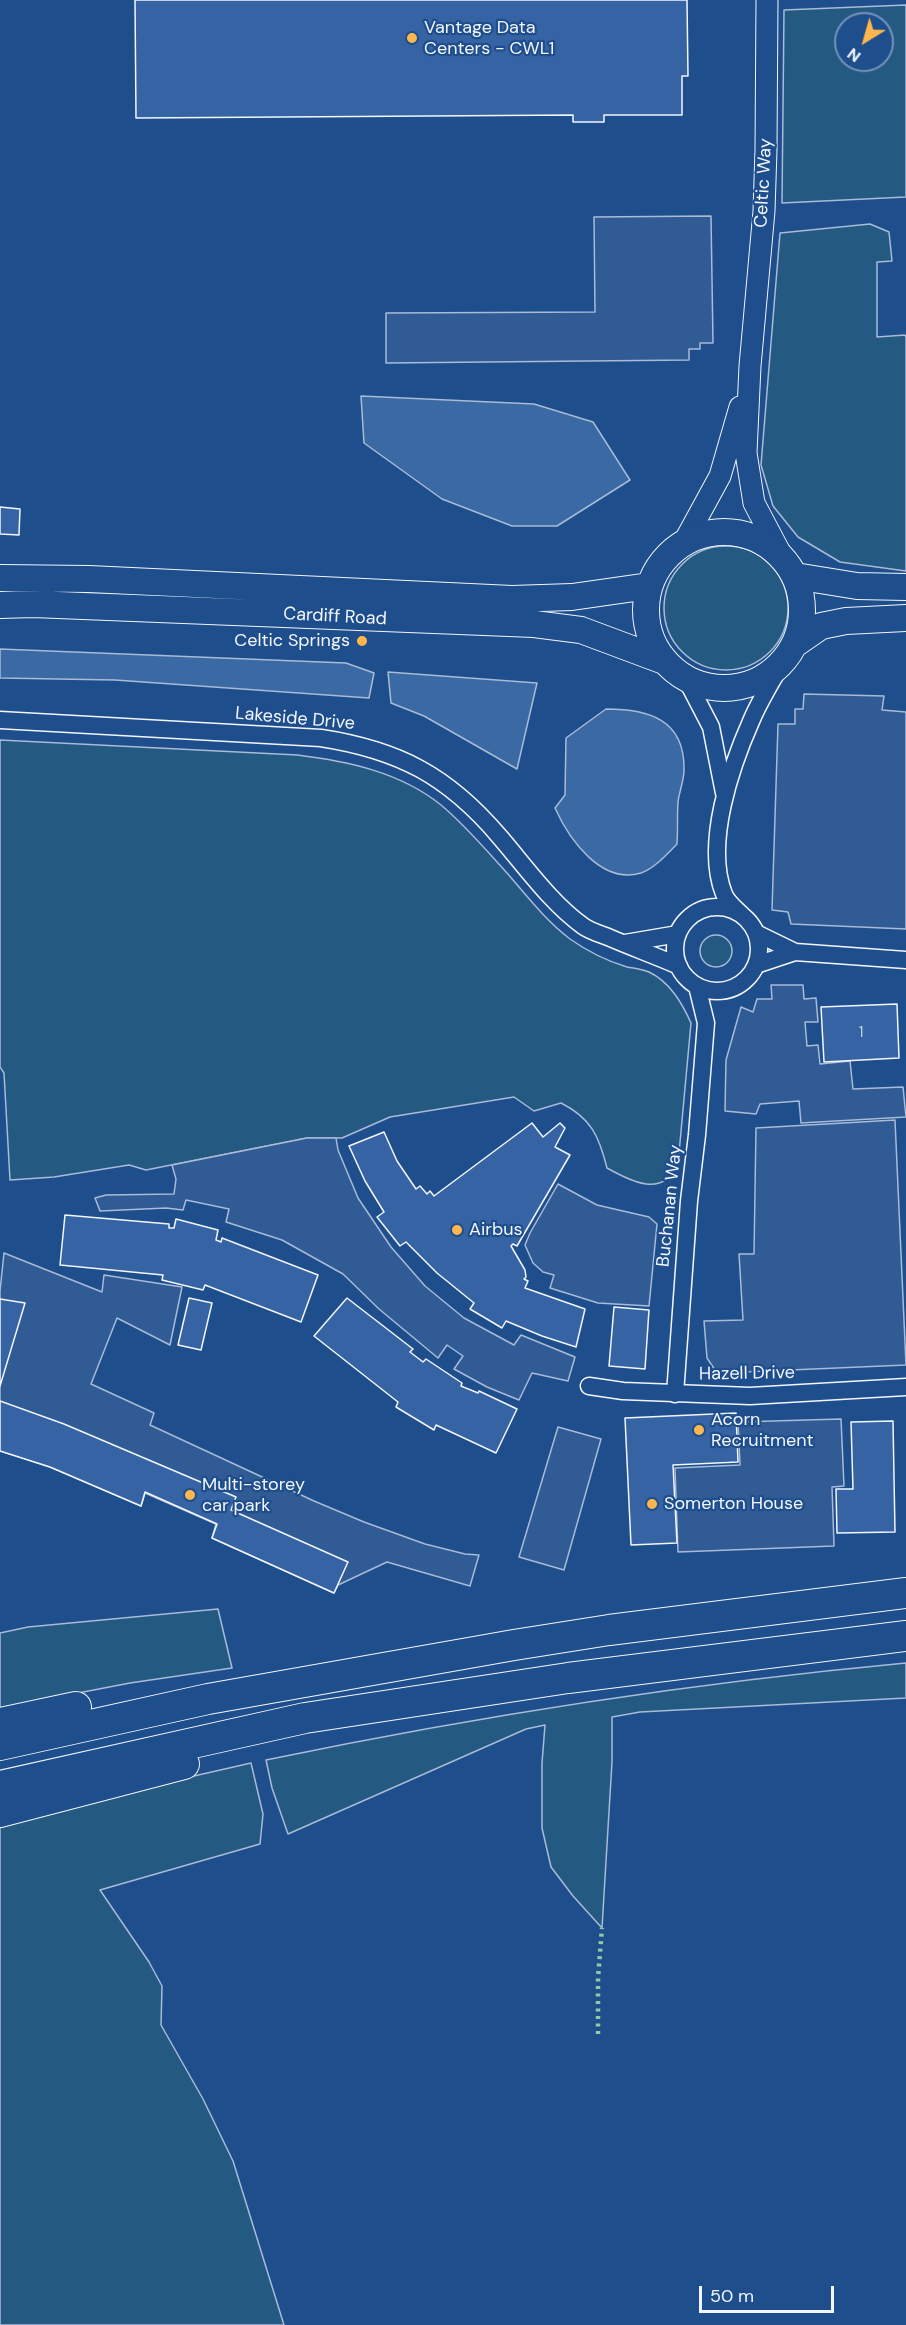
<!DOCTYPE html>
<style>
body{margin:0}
#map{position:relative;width:906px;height:2325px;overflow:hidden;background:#1f4e8c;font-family:"DM Sans",sans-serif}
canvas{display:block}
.north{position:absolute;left:834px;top:12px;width:60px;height:60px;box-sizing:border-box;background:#1f4e8c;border:2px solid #7391ba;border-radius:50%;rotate:217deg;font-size:16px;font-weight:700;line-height:24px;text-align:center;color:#f2f6ff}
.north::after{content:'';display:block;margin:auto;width:21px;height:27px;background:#ffb74d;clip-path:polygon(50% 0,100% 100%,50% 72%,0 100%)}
.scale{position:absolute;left:699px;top:2286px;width:135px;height:27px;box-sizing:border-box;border:3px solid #f2f6ff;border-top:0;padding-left:8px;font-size:18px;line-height:21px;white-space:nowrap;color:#f2f6ff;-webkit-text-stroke:4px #1f4e8c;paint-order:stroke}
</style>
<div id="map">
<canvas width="906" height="2325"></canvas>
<div class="north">N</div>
<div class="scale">50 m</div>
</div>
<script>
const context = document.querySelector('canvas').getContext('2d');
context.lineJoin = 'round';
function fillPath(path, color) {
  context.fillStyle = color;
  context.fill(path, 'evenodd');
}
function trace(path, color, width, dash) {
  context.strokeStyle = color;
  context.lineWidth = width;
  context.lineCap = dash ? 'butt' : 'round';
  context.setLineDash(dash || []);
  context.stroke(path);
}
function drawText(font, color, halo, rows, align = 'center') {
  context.font = font + ' "DM Sans",sans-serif';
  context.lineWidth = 4.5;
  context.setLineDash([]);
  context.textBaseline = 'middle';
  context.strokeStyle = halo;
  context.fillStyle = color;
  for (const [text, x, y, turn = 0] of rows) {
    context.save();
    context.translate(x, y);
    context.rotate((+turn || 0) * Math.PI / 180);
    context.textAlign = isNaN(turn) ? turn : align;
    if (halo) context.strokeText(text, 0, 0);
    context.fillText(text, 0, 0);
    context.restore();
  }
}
const green = new Path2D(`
 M 906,5 L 906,197 L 782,203 L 784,10 ZM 846,24 L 882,24 L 882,60 L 846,60 Z
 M 870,224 L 889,232 L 892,261 L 877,262 L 877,337 L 905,335 L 906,337 L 906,571 L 840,562 L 798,537 L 773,506 L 761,465 L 780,233 Z
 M664 608a62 62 0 1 1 124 0a62 62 0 1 1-124 0Z
 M 0,740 L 297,755 C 347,761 400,772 441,805 C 465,825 486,850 507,873 C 527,896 546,921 570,939 C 587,951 607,961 627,967 C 634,968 642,969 649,972 C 670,982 682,1003 691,1023 L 678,1164 C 663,1198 632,1182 607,1168 C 599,1136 591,1118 561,1103 L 534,1111 L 514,1097 L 390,1117 L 342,1138 L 307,1138 L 146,1170 L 129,1165 L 54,1177 L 10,1180 L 4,1073 L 0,1067 Z
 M700 951a16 16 0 1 1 32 0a16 16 0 1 1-32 0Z
 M 218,1609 L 232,1668 L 130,1683 L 0,1708 L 0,1633 L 28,1627 Z
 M 906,1663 L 906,1698 L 640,1712 L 612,1717 L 612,1762 L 602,1928 L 573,1896 L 551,1867 L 542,1828 L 542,1763 L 545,1725 L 526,1729 L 288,1834 L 272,1788 L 266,1760 C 478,1716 691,1683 906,1663 Z
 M 251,1763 L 263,1814 L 260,1844 L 100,1890 L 149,1962 L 162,1986 L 161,2025 L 203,2099 L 233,2161 L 284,2325 L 0,2325 L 0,1826 L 137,1789 Z`);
fillPath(green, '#245a82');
trace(green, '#a8bbd7', 1.5);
const parking = new Path2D(`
 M 711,216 L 713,343 L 700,343 L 700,349 L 689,349 L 689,360 L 386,363 L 386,313 L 595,312 L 594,217 Z
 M 804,694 L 884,696 L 882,710 L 906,712 L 906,929 L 791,924 L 788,912 L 772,910 L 778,724 L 795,724 L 795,709 L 803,709 Z
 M 771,985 L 803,985 L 804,999 L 816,998 L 818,1022 L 805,1022 L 807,1046 L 818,1045 L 820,1064 L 850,1061 L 853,1089 L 903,1087 L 906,1117 L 801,1123 L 799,1101 L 760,1104 L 756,1114 L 725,1111 L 726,1060 L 741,1007 L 753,1012 L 757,999 L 772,999 Z
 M 895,1120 L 906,1365 L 721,1373 L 715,1370 L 707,1358 L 704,1321 L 743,1320 L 739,1254 L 754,1254 L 756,1128 Z
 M 307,1138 L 336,1138 L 338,1150 L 358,1198 L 391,1247 L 425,1286 L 464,1318 L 514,1345 L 521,1335 L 575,1357 L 568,1381 L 532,1373 L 519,1400 L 487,1387 L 454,1369 L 463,1356 L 447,1345 L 438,1358 L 379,1309 L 343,1274 L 282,1240 L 226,1222 L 229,1209 L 186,1200 L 183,1210 L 166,1208 L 100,1211 L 95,1198 L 106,1195 L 174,1194 L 176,1179 L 172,1165 Z
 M 558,1184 L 597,1205 L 649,1217 L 657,1224 L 649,1306 L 598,1303 L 550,1288 L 554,1275 L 543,1272 L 533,1263 L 525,1245 L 530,1233 Z
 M 4,1253 L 102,1292 L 104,1275 L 182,1287 L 170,1345 L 117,1318 L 91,1384 L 154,1413 L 150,1425 L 314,1501 L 364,1522 L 425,1544 L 465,1554 L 479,1555 L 470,1586 L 387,1562 L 338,1585 L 334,1593 L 212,1538 L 216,1524 L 145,1493 L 141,1506 L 50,1467 L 0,1451 L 0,1291 Z
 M 841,1419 L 844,1486 L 832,1487 L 834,1546 L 678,1552 L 675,1468 L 740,1465 L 738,1422 Z
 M 558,1427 L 601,1439 L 564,1570 L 519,1557 Z`);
fillPath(parking, '#305b95');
trace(parking, '#a8bbd7', 1.5);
const water = new Path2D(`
 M 361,396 L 534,404 L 593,422 L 630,480 L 557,526 L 512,526 L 442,499 L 364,443 Z
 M 0,649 L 346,663 L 374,673 L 369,698 L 115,680 L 0,678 Z
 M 388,672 L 537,683 L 517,769 L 424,716 L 391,703 Z
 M 606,709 C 648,709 685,719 684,770 C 684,781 679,792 678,802 C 677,816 678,830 677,844 C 667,854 655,868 641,873 C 601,885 569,839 555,808 L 565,795 L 566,738 Z`);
fillPath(water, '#3b69a3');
trace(water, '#a8bbd7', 1.5);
const building = new Path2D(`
 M 135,0 L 687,0 L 688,76 L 682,76 L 682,115 L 604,115 L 604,122 L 573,122 L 573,115 L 136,118 Z
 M 0,507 L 20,509 L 19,535 L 0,534 Z
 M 897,1004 L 899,1058 L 824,1062 L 821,1007 Z
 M 532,1123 L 543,1137 L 560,1123 L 565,1128 L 555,1147 L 570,1155 L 517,1246 L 513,1244 L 511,1246 L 525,1270 L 526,1277 L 524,1279 L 528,1281 L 525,1288 L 585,1309 L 576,1347 L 542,1336 L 506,1321 L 502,1328 L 470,1309 L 474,1303 L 437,1273 L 406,1242 L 400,1246 L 377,1217 L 384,1212 L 365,1181 L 349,1146 L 384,1132 L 397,1161 L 416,1189 L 420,1186 L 427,1194 L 430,1191 L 434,1196 Z
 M 65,1215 L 169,1224 L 169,1228 L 174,1228 L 176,1219 L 218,1230 L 216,1240 L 221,1242 L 222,1238 L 318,1275 L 301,1322 L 205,1285 L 203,1290 L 162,1280 L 163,1275 L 60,1265 Z
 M 189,1298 L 212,1303 L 201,1350 L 178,1345 Z
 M 347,1298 L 413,1349 L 410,1352 L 423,1362 L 426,1359 L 462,1383 L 461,1386 L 478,1393 L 479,1391 L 517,1409 L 496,1453 L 436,1425 L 434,1430 L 396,1407 L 398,1402 L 314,1336 Z
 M 0,1299 L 25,1303 L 0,1386 Z
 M 614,1307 L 649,1310 L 645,1369 L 609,1366 Z
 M 0,1401 L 64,1424 L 236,1497 L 231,1510 L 348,1562 L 334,1593 L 212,1538 L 217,1524 L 145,1492 L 141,1506 L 50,1467 L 0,1451 Z
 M 736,1413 L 738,1462 L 673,1465 L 677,1543 L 631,1545 L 625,1418 Z
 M 893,1421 L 895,1532 L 837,1533 L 836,1489 L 853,1489 L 851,1422 Z`);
fillPath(building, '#3563a3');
trace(building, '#f2f6ff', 1.5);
const minor = new Path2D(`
 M 685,677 L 711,727 L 724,793
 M 0,720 L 321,738 C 399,750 448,776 499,836 C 525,866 550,902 583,926 C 590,931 600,934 608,937 C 631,947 656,956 679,966
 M675 949a42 42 0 1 1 84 0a42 42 0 1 1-84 0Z
 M 742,915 C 736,909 727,902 724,894 C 704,844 731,766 752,719 C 761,698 774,678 785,658
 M 756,933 L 795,952 L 906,960
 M 625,943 L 678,934
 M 756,965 L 795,952
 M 589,1386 L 623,1391 L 750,1396 L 906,1387
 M 675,1394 L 689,1201 L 697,1135 L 706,1023 L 697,986`);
const tertiary = new Path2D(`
 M 767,0 L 766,150 L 764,211 L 750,366 L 746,453 L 754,503 L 784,560
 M 684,542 L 720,476 L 740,407`);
const primary = new Path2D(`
 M646 610a78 78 0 1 1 156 0a78 78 0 1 1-156 0Z
 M 795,576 L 857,586 L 906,587
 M 0,578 L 89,579 L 512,599 L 572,597 L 649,586
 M 0,605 L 33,604 L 534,624 L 581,630 L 664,661
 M 795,644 L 821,626 L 846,621 L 906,618`);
const motorway = new Path2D(`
 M 0,1723 L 76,1707
 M 0,1745 L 208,1699 L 514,1645 L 609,1630 L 906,1593
 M 0,1786 L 305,1718 L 568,1678 L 906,1636
 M 0,1812 L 184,1764`);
trace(minor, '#f2f6ff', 19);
trace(tertiary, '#f2f6ff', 23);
trace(primary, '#f2f6ff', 28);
trace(motorway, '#f2f6ff', 32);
trace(minor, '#1f4e8c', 16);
trace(tertiary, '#1f4e8c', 21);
trace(primary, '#1f4e8c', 26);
trace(motorway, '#1f4e8c', 30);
trace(new Path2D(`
 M 598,2034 L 598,1978 L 602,1928`), '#97c8a6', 4.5, [3, 4.5]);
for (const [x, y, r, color] of [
 [412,38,6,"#ffb74d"],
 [362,641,6,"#ffb74d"],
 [457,1230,6,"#ffb74d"],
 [699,1430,6,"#ffb74d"],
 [190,1495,6,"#ffb74d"],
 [652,1504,6,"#ffb74d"]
]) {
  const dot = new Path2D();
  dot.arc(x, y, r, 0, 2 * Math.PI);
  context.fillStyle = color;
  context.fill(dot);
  trace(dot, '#1f4e8c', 2);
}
drawText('15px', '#c3d1e8', null, [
 ["1",861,1033]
]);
drawText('18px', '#f2f6ff', '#1f4e8c', [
 ["Vantage Data",424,28],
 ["Centers - CWL1",424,49],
 ["Celtic Springs",350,641,"right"],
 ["Airbus",469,1230],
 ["Acorn",711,1420],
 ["Recruitment",711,1441],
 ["Multi-storey",202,1485],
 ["car park",202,1506],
 ["Somerton House",664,1504]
], 'left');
drawText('18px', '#f2f6ff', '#1f4e8c', [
 ["Celtic Way",764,183,-87],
 ["Cardiff Road",335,617,3],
 ["Lakeside Drive",295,719,5],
 ["Buchanan Way",670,1206,-84],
 ["Hazell Drive",747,1374,-1]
]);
</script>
